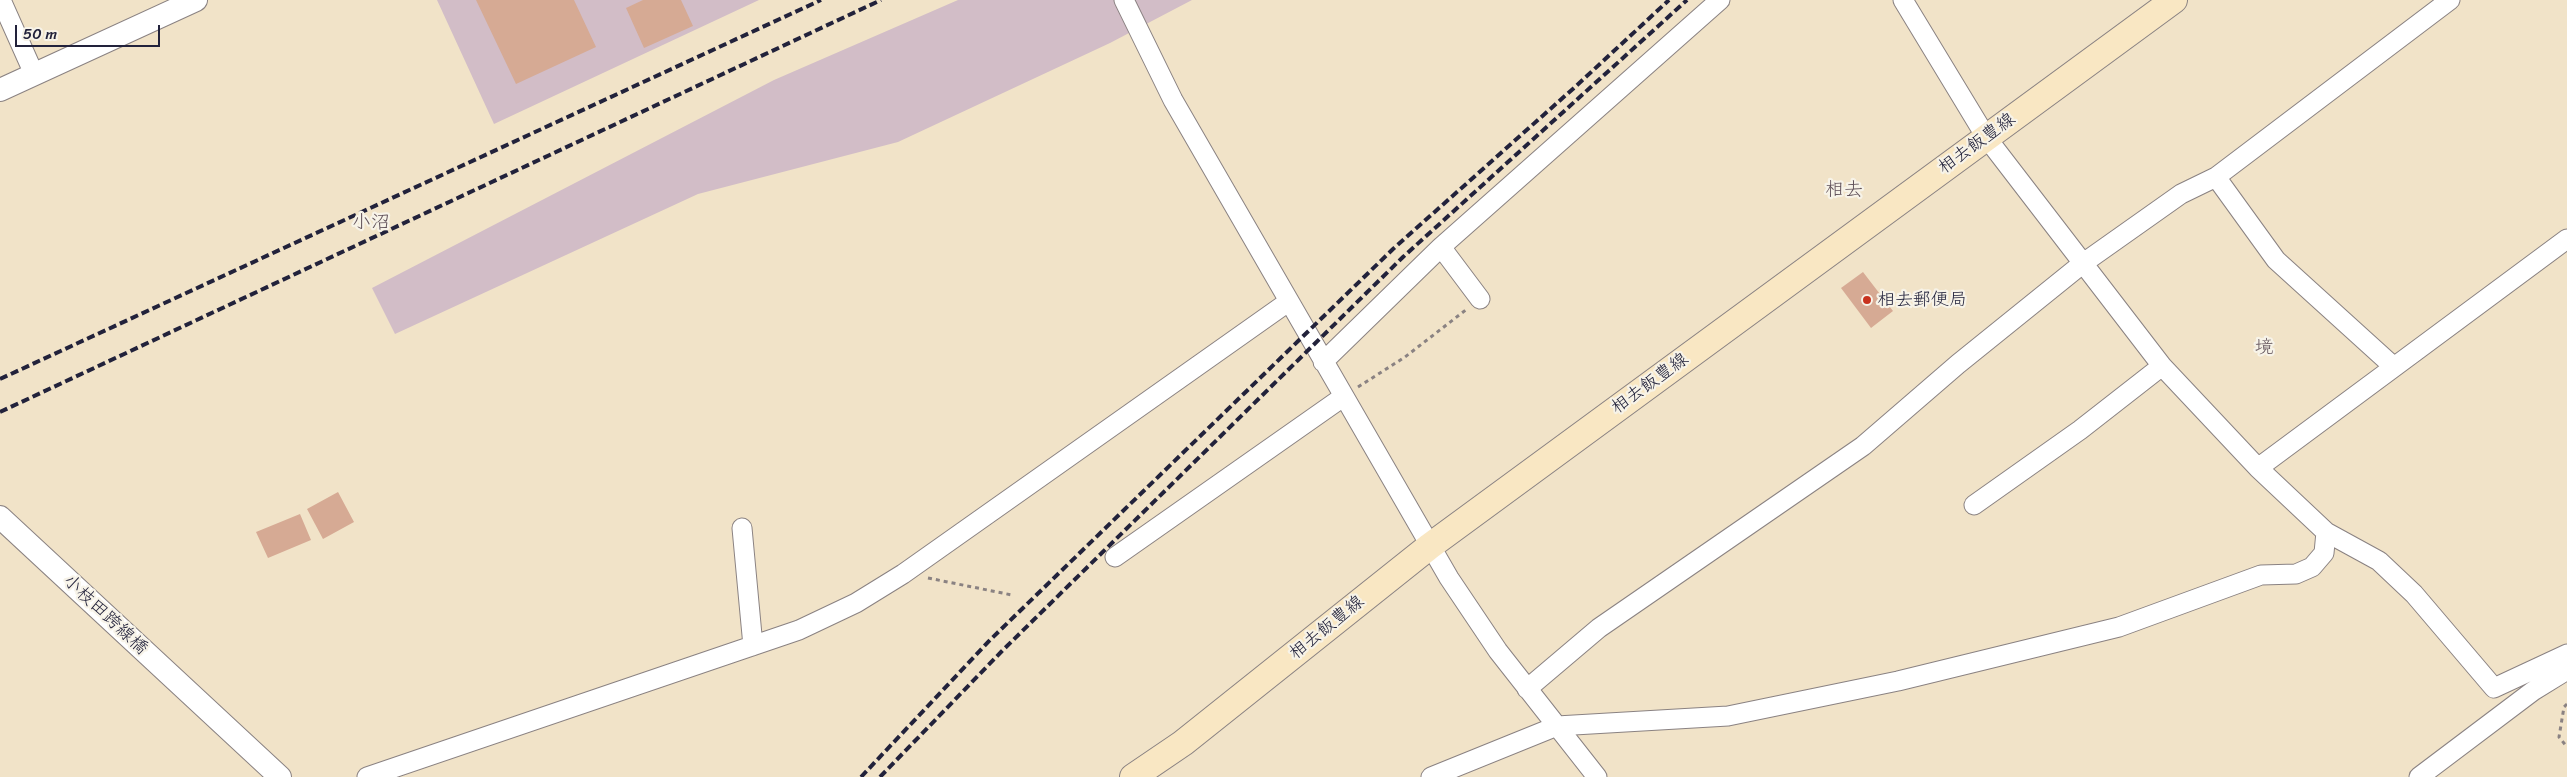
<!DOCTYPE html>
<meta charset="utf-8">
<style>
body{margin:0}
#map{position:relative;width:2567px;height:777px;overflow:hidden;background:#f1e3c8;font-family:Sriracha,sans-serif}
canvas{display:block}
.scale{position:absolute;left:15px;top:25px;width:145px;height:22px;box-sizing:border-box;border:2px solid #22223b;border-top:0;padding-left:6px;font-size:15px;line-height:18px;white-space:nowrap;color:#22223b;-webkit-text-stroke:4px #f7f3e8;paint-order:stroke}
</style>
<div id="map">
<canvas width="2567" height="777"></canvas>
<div class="scale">50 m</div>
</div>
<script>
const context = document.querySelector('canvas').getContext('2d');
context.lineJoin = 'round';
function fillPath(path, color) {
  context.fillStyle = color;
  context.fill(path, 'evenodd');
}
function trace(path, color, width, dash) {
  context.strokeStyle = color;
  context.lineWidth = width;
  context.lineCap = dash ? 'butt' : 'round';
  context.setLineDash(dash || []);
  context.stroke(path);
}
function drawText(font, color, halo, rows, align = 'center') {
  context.font = font + ' Sriracha,"Klee One",sans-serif';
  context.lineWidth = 4.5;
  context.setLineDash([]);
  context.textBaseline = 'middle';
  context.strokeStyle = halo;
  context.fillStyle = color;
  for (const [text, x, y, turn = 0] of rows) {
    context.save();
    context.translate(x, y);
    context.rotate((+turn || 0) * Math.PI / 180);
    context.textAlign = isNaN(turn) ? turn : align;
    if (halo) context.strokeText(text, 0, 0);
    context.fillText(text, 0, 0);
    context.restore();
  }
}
fillPath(new Path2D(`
 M 437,0 L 759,0 L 494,124 Z
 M 958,0 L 1192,0 L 1110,43 L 898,142 L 698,194 L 395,334 L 372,288 L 774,80 Z`), '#d2bdc7');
fillPath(new Path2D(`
 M 476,0 L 574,0 L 596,47 L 516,84 Z
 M 643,0 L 681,0 L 693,26 L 644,48 L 626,8 Z
 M 1863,272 L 1893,311 L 1871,328 L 1841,288 Z
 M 338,492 L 354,522 L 323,539 L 307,509 Z
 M 300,514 L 311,540 L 268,558 L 256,532 Z`), '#d6aa94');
const minor = new Path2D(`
 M 1,0 L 34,74
 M 1124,0 L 1173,100 L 1449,578 L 1498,651 L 1597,777
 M 1903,0 L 1986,137 L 2162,366 L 2258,468 L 2326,532 L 2379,561 L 2414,594 L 2494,688 L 2567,654
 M 2216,177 L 2276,260 L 2394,367
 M 1441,247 L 1480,299
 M 1323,362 L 1441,247 L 1720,0
 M 2258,468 L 2567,239
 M 1974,505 L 2080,430 L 2162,366
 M 742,528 L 753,646
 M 1115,557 L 1343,397
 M 1527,689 L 1599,628 L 1863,446 L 1958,364 L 2082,264 L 2181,194 L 2216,177 L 2450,0
 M 367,777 L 799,630 L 856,603 L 903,574 L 1288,302
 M 1431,777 L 1557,726 L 1728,716 L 1898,681 L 2119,627 L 2261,575 L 2296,574 L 2312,567 L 2324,553 L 2326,532
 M 2419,777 L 2533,691 L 2567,670`);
const tertiary = new Path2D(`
 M 0,90 L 196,0
 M 0,517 L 280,777`);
const secondary = new Path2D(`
 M 1133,777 L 1183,743 L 1430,546 L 2174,0`);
trace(minor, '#8a8282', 21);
trace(tertiary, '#8a8282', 24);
trace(secondary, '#8a8282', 28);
trace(new Path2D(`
 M 1358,387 L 1405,357 L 1467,309
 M 928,578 L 1012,595
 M 2567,704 L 2564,707 L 2559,737 L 2567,747`), '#8a8282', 3, [4, 4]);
trace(minor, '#fff', 19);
trace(tertiary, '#fff', 22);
trace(secondary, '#f9e7c3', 26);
trace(new Path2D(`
 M 0,379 L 821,0
 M 0,412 L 881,0
 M 861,777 L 990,640 L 1393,249 L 1575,87 L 1669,0
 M 880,777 L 1002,651 L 1403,257 L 1687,0`), '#22223b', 4, [8, 4]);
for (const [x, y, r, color] of [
 [1867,300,5,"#c8321e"]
]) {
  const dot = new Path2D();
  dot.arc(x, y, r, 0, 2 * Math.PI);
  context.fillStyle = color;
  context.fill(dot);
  trace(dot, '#f7f3e8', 2);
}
drawText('18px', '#22223b', '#f7f3e8', [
 ["相去飯豊線",1977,144,-36],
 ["相去飯豊線",1650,384,-36],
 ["小枝田跨線橋",105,615,43],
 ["相去飯豊線",1327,628,-39]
]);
drawText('18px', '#22223b', '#f7f3e8', [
 ["相去郵便局",1877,300]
], 'left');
drawText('19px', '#61525a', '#f7f3e8', [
 ["相去",1844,190],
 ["小沼",371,223],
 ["境",2264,348]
]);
</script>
